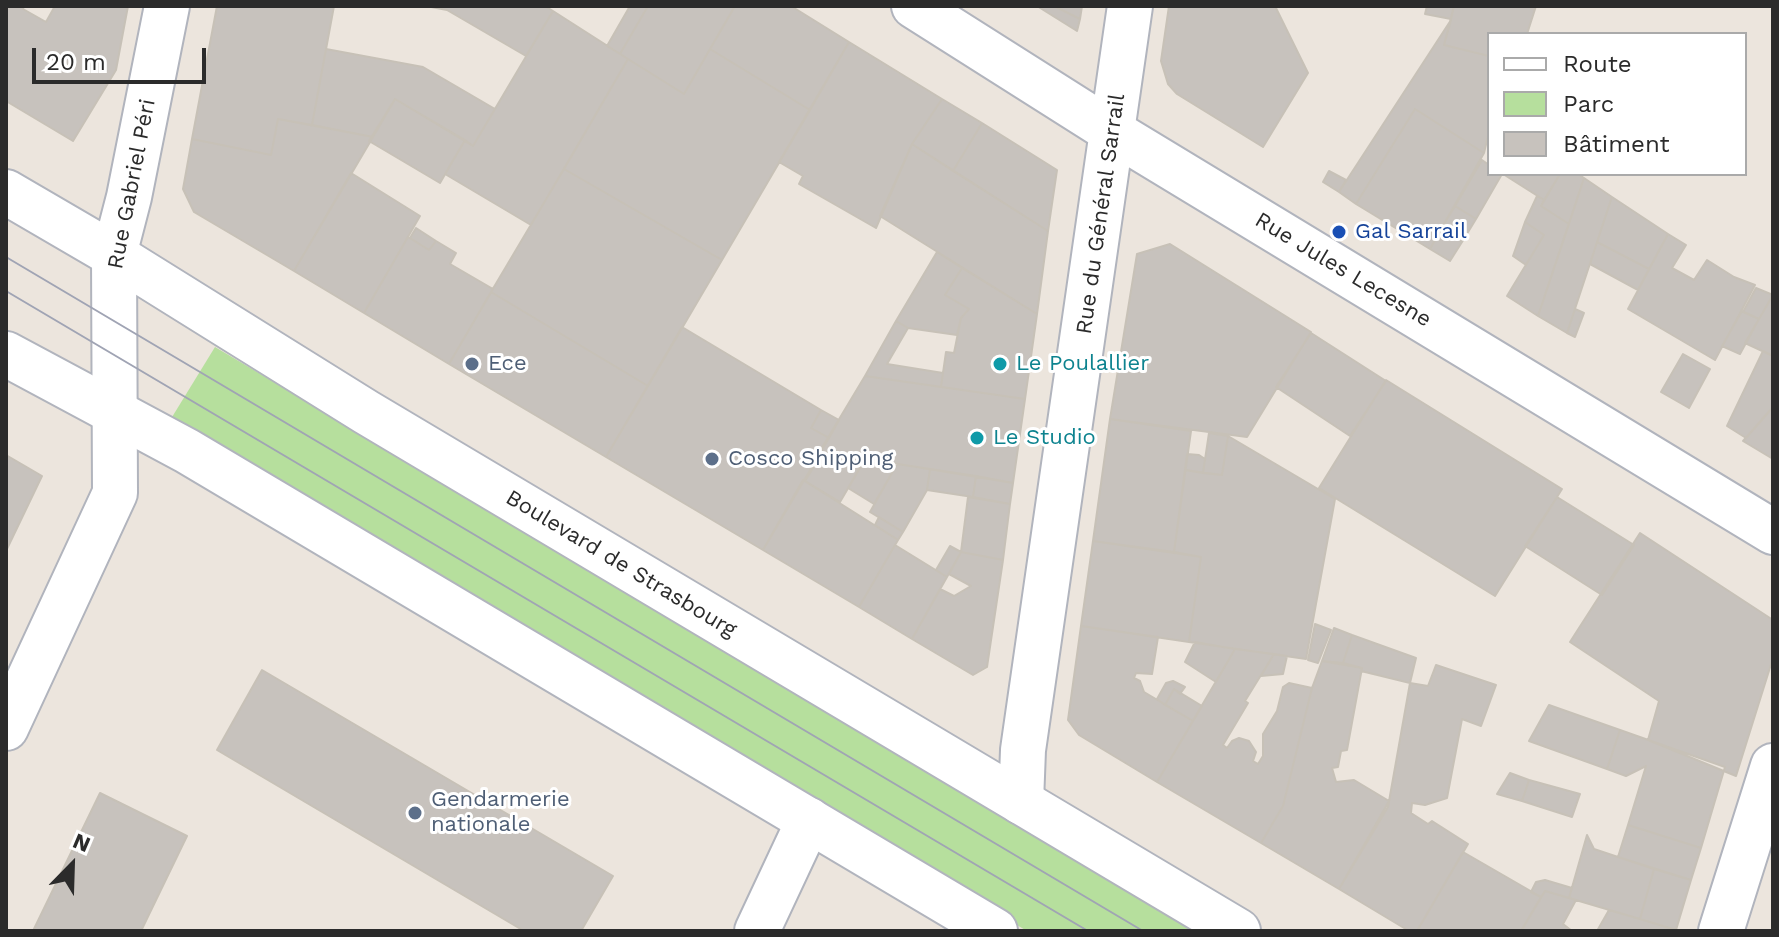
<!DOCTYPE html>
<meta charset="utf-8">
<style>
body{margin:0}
#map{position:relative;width:1779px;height:937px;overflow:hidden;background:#ece5dd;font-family:"Work Sans",sans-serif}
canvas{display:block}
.frame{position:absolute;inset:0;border:8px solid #2b2b2b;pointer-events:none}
.legend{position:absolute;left:1487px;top:32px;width:260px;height:144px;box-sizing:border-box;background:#fff;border:2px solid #aaa;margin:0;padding:10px 14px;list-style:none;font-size:24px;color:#2b2b2b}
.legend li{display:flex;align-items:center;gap:16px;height:40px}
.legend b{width:40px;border:2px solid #aaa}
.north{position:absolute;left:32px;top:825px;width:80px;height:80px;-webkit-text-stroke:6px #fff;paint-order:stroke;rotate:23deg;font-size:22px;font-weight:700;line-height:32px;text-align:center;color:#2b2b2b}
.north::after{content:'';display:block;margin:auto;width:28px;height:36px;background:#2b2b2b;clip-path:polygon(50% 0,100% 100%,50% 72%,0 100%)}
.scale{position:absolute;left:32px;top:48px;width:174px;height:36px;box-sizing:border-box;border:4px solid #2b2b2b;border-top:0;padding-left:10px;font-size:24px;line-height:28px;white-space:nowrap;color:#2b2b2b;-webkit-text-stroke:6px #fff;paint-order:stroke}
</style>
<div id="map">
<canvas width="1779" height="937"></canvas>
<div class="frame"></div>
<ul class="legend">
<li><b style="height:10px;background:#fff"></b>Route</li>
<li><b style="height:22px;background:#b6df9d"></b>Parc</li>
<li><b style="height:22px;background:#c7c2bd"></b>Bâtiment</li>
</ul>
<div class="north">N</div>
<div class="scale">20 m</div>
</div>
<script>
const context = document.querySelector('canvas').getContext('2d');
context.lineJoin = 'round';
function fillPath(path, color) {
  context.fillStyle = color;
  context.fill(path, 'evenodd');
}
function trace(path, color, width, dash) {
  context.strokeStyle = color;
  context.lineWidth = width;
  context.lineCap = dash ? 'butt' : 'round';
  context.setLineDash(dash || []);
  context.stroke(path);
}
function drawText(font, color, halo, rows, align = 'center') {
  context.font = font + ' "Work Sans",sans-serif';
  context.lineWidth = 6;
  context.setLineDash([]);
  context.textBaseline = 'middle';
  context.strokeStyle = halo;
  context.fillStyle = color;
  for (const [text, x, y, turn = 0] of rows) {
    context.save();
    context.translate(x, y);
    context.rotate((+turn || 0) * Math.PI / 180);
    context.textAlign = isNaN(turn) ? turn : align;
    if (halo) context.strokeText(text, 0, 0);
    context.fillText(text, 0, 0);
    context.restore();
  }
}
fillPath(new Path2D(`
 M 215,347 L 1199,931 L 1027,931 L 169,422 Z`), '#b6df9d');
const building = new Path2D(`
 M 6,6 L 24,6 L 23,9 L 46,22 L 55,6 L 128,6 L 116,70 L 73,141 L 6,101 Z
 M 217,6 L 334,6 L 312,125 L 278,119 L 271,155 L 192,139 Z
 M 426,6 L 545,6 L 553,11 L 526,56 L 447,10 Z
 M 630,6 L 648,6 L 620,54 L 607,46 Z
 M 648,6 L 735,6 L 684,94 L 620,54 Z
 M 735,6 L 791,6 L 849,42 L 810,110 L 710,49 Z
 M 1037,6 L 1054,6 L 1080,19 L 1077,31 Z
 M 1054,6 L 1082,6 L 1080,19 Z
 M 1169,6 L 1275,6 L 1308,73 L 1263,147 L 1177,94 L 1168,84 L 1161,61 Z
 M 1427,6 L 1454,6 L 1451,19 L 1425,14 Z
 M 1454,6 L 1536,6 L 1527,34 L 1489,34 L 1489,56 L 1444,45 Z
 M 553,11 L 628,59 L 531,225 L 445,174 L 465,140 L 473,146 Z
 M 1451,20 L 1444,45 L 1489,56 L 1489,132 L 1484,153 L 1415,109 L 1356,204 L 1339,192 Z
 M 849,42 L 942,99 L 912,144 L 876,228 L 799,184 L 803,176 L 779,162 Z
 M 326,49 L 423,67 L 495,109 L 473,146 L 395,99 L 373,137 L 312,125 Z
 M 710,49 L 810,110 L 722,260 L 564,169 L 628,59 L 684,94 Z
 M 395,99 L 465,140 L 440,183 L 369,141 Z
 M 942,99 L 982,123 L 953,171 L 912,144 Z
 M 1415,109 L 1484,153 L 1430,249 L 1356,204 Z
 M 278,119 L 373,137 L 294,271 L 194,212 L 183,189 L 192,139 L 271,155 Z
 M 982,123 L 1057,170 L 1048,231 L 953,171 Z
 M 912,144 L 1048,231 L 1037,314 L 880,216 Z
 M 1482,160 L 1489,165 L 1489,174 L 1502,174 L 1476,219 L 1455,206 Z
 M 564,169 L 722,260 L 648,386 L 491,292 Z
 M 1329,171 L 1346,180 L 1339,192 L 1323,182 Z
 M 351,173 L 420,216 L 364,313 L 294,271 Z
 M 1503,174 L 1560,174 L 1544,200 Z
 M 1560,174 L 1578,174 L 1584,178 L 1569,224 L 1541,206 Z
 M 1584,178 L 1612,197 L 1567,333 L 1538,316 Z
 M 1537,196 L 1544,200 L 1541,206 L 1569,224 L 1538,316 L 1507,296 L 1544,235 L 1525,222 Z
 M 1612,197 L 1668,234 L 1649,269 L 1597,242 Z
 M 1455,206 L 1476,219 L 1462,242 L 1441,229 Z
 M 1525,222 L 1544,235 L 1526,265 L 1513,256 Z
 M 416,228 L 436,241 L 429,250 L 410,238 Z
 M 1441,229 L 1462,242 L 1450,261 L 1430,249 Z
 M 1668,234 L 1686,245 L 1672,268 L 1694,280 L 1707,260 L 1734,277 L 1755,285 L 1715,360 L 1628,309 Z
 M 408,237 L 429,250 L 436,241 L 456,253 L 450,264 L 493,289 L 449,364 L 364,313 Z
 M 1597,242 L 1649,269 L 1638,290 L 1590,264 Z
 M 1170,244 L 1311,332 L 1247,437 L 1110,419 L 1137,254 Z
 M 937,252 L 962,268 L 945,295 L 969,309 L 961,318 L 957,335 L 908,328 L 896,321 Z
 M 962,268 L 1037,314 L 1025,399 L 941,387 L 946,352 L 954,353 L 961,318 L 969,309 L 945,295 Z
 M 1756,288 L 1773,295 L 1759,319 L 1743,312 Z
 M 491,292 L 648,386 L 606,457 L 449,364 Z
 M 1773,295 L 1773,356 L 1745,343 Z
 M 1575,309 L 1584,313 L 1575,337 L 1567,333 Z
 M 1742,311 L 1759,319 L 1740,354 L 1722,346 Z
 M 896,321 L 908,328 L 887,364 L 943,373 L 941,387 L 865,376 Z
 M 682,327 L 821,410 L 811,428 L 829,438 L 763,550 L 606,457 Z
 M 1311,333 L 1386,381 L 1350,436 L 1276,387 Z
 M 1763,351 L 1773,356 L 1773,407 L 1746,438 L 1727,426 Z
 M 1683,354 L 1710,369 L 1689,408 L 1661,392 Z
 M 865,376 L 1025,399 L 1013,483 L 820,451 Z
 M 1386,380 L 1562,489 L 1495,596 L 1319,488 Z
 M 1773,407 L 1773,459 L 1743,441 Z
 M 821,410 L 839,420 L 829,438 L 811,428 Z
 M 1110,419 L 1191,431 L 1174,552 L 1093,541 Z
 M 1209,433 L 1228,436 L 1222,475 L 1203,473 Z
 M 1228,436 L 1335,499 L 1306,659 L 1189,642 L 1201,557 L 1174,552 L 1185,470 L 1222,475 Z
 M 1187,454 L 1199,455 L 1205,459 L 1203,473 L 1185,470 Z
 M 6,455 L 42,476 L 6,551 Z
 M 821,455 L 864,461 L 840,502 L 805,481 Z
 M 864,461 L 896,466 L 874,504 L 848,488 Z
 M 897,464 L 930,469 L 927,490 L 903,532 L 870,512 Z
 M 930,469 L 976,476 L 973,497 L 927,490 Z
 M 976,476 L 1013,483 L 1010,504 L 973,497 Z
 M 803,480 L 898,540 L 859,607 L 763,550 Z
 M 968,497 L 1010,504 L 1003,560 L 961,552 Z
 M 1557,497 L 1634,545 L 1602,595 L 1525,546 Z
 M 879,517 L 903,532 L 898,540 L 875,525 Z
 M 1640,533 L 1773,620 L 1773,658 L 1736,776 L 1648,740 L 1659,701 L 1570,642 Z
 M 1093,541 L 1201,557 L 1189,642 L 1081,626 Z
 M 895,545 L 947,577 L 912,639 L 859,607 Z
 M 950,546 L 961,552 L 947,577 L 936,570 Z
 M 961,552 L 1003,560 L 987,667 L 973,675 L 912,639 L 940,589 L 954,596 L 971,586 L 949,574 Z
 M 1315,624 L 1331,630 L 1318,663 L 1308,660 Z
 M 1081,626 L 1158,637 L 1152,674 L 1136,673 L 1134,678 L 1140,681 L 1144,692 L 1193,721 L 1157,782 L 1079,735 L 1068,720 Z
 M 1334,628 L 1352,635 L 1343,663 L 1322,661 Z
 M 1352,635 L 1416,658 L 1410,683 L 1361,671 L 1362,668 L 1343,663 Z
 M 1195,642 L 1235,649 L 1216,682 L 1185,662 Z
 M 1235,649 L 1274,654 L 1245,701 L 1248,703 L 1223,745 L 1227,748 L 1232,741 L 1239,738 L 1249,741 L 1256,752 L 1253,761 L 1258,764 L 1263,756 L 1263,734 L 1277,711 L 1283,687 L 1289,683 L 1312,688 L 1283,806 L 1261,843 L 1157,782 Z
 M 1274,654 L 1287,656 L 1283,674 L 1261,676 Z
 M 1322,661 L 1362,668 L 1347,750 L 1341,751 L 1338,767 L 1332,768 L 1336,782 L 1354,780 L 1389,801 L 1339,889 L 1261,843 L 1283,806 L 1312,688 Z
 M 1436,665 L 1496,685 L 1481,726 L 1462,719 L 1447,798 L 1425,805 L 1412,803 L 1411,813 L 1428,824 L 1432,821 L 1468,844 L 1417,931 L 1409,931 L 1339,889 L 1388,807 L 1410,683 L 1428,686 Z
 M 262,670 L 613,876 L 581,931 L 524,931 L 217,750 Z
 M 1173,681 L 1185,687 L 1180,694 L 1174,689 L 1165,705 L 1157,699 L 1166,683 Z
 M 1174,689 L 1202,706 L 1193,721 L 1165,705 Z
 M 1549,705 L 1620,730 L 1607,769 L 1529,741 Z
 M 1620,730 L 1725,767 L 1701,848 L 1628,825 L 1646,766 L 1626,776 L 1607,769 Z
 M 1510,773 L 1529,780 L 1522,801 L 1497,794 Z
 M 1529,780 L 1580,794 L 1572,817 L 1522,801 Z
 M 100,793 L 187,836 L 141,931 L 33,931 Z
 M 1628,825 L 1701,848 L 1691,880 L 1618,857 Z
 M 1587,835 L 1594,849 L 1654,869 L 1640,919 L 1569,898 Z
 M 1463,852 L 1541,897 L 1521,931 L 1417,931 Z
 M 1654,869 L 1691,880 L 1676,930 L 1640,919 Z
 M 1545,880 L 1572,888 L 1569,898 L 1545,891 L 1541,897 L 1531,892 L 1536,882 Z
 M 1545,891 L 1576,900 L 1563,924 L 1572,931 L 1521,931 Z
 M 1609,910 L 1640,919 L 1676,930 L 1597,931 Z`);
fillPath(building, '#c7c2bd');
trace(building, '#c7c1b7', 2);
const minor = new Path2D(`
 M 914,6 L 1113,132 L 1773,532
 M 6,728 L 115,493 L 114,255 L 129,197 L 167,6
 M 1021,802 L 1023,750 L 1130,6
 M 757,931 L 809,820
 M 1721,931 L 1773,766`);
const tertiary = new Path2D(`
 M 6,192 L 114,255 L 366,412 L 1238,931
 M 6,354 L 187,451 L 995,931`);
trace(minor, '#b1b4bd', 48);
trace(tertiary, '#b1b4bd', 48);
trace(minor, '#fff', 44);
trace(tertiary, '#fff', 44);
trace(new Path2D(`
 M 6,257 L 1143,931
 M 6,291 L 1088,931`), '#a0a4b4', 2);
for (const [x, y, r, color] of [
 [1339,232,8,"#1a4fb4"],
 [472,364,8,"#5c6f8a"],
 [1000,364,8,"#0f9aa8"],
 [977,438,8,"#0f9aa8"],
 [712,459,8,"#5c6f8a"],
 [415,813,8,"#5c6f8a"]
]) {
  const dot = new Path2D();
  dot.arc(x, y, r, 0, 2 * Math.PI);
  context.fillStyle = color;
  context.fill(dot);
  trace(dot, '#fff', 3);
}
drawText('22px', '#2b2b2b', '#fff', [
 ["Rue Gabriel Péri",132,184,-79],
 ["Rue du Général Sarrail",1101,214,-82],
 ["Rue Jules Lecesne",1343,270,31],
 ["Boulevard de Strasbourg",621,564,31]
]);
drawText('22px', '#164399', '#fff', [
 ["Gal Sarrail",1355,232]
], 'left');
drawText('22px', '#4e5e75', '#fff', [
 ["Ece",488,364],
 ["Cosco Shipping",728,459],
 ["Gendarmerie",431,800],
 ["nationale",431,825]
], 'left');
drawText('22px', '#0d838f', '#fff', [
 ["Le Poulallier",1016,364],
 ["Le Studio",993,438]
], 'left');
</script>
